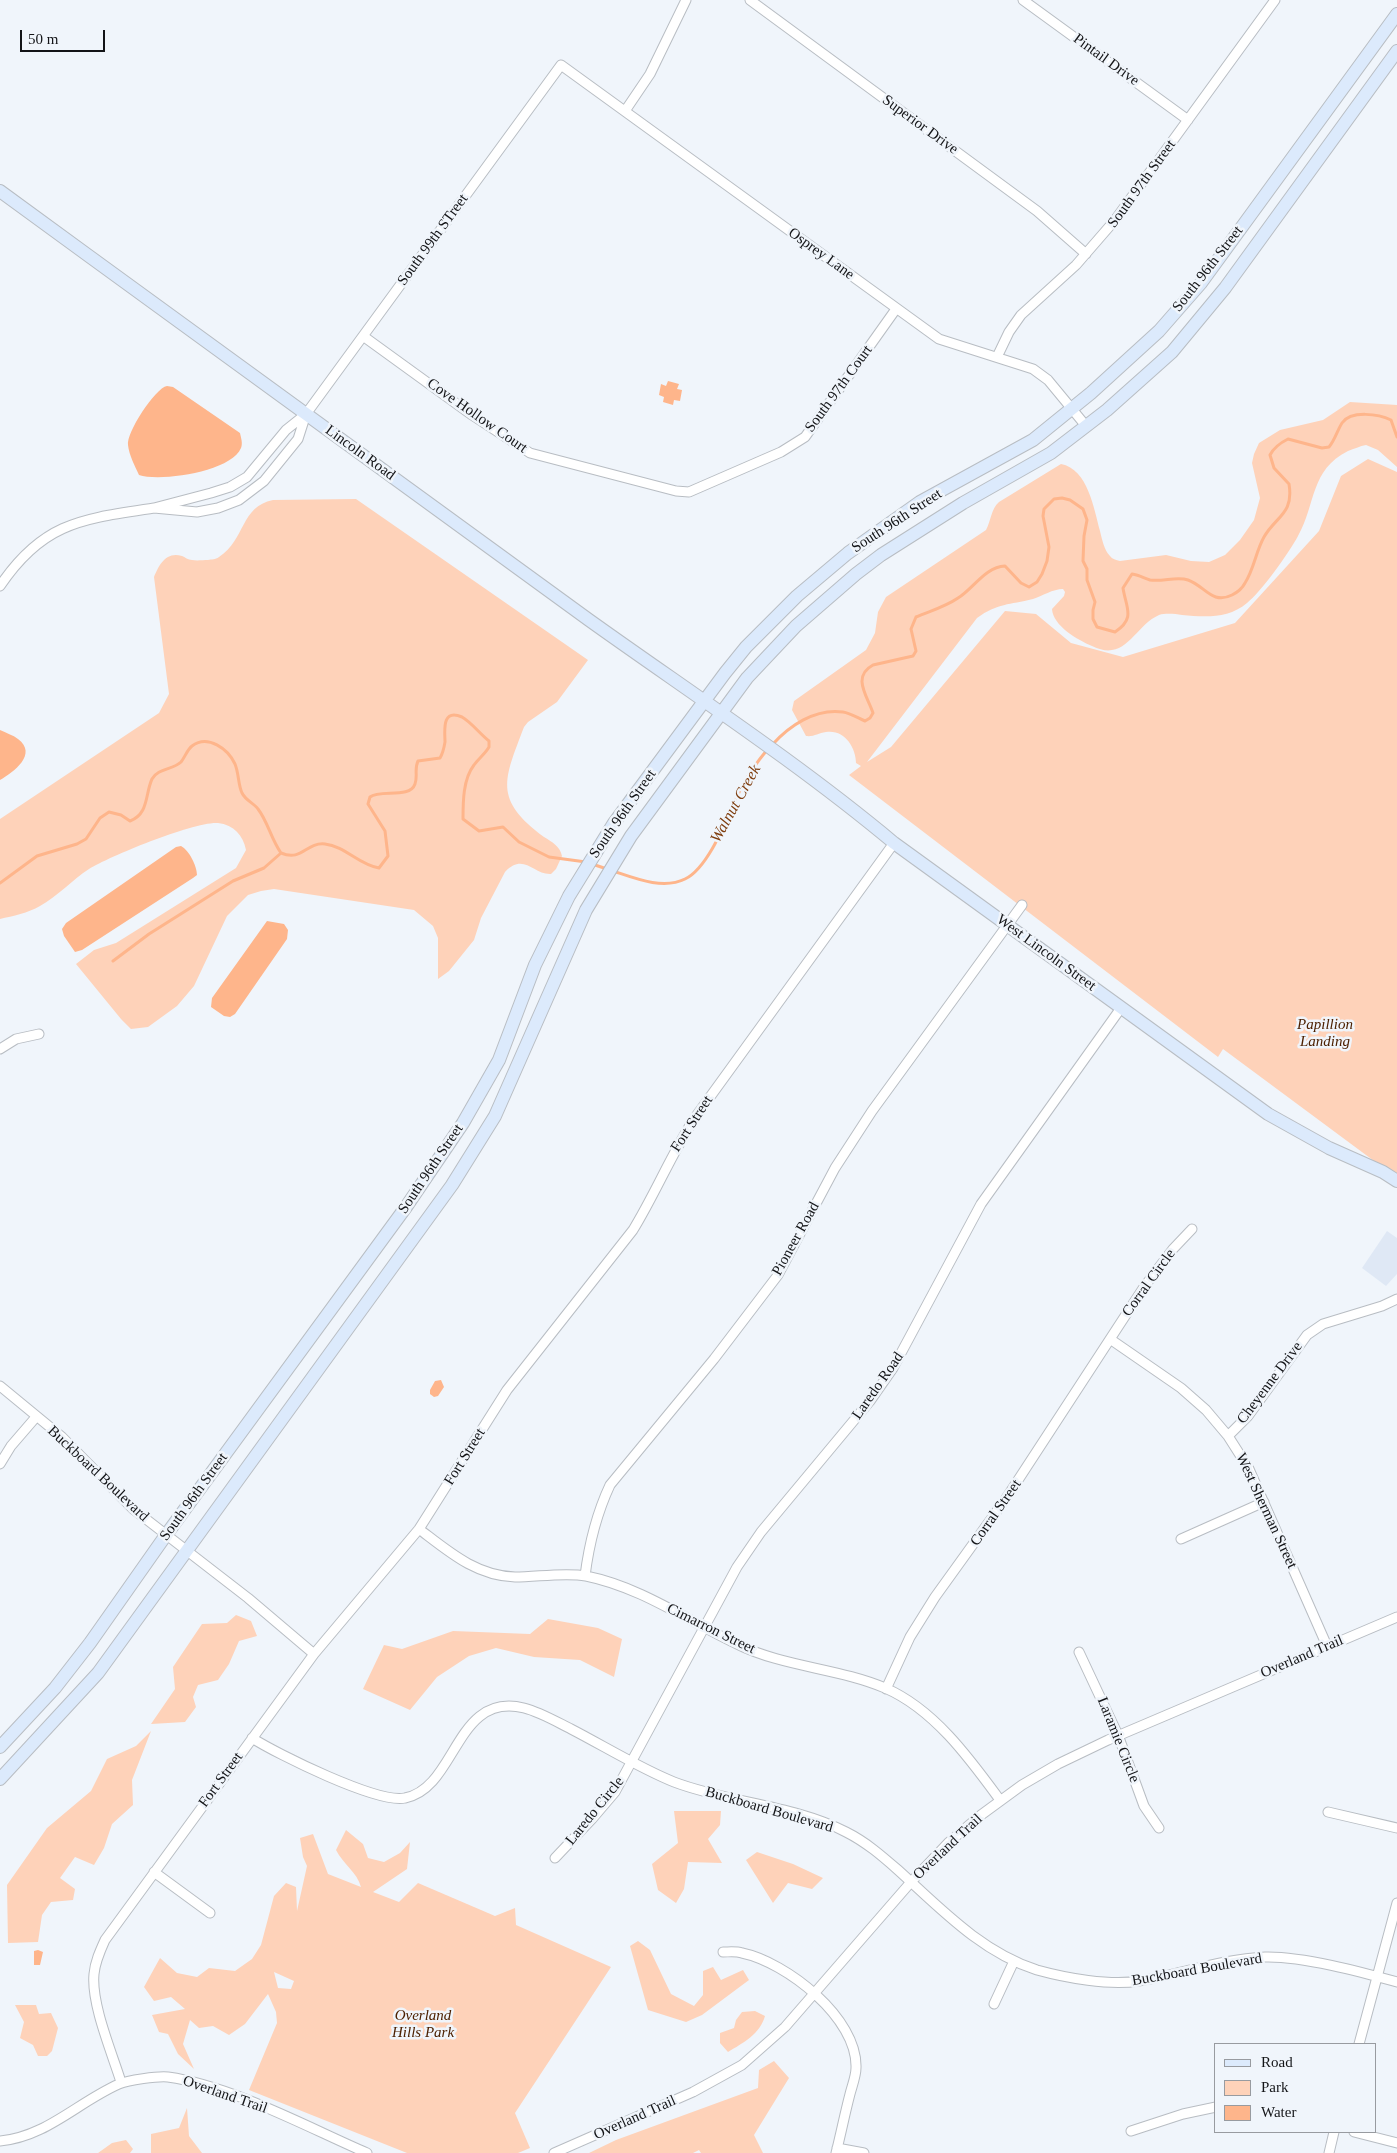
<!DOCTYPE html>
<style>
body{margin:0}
#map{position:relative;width:1397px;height:2153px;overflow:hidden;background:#f0f5fb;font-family:Georgia,serif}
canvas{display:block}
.legend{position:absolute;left:1214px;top:2043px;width:162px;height:90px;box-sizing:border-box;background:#f0f5fb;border:1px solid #989ba0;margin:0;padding:6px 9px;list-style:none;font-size:15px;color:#131417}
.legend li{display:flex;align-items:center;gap:10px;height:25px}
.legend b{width:25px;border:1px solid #989ba0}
.scale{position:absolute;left:20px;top:30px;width:85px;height:22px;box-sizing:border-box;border:2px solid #131417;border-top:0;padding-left:6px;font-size:15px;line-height:18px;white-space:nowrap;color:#131417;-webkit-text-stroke:4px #f0f5fb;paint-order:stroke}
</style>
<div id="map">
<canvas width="1397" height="2153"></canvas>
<ul class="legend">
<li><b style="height:6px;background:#dceafc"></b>Road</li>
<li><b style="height:14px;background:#fed2b9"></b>Park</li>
<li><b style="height:14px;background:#feb58b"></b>Water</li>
</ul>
<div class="scale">50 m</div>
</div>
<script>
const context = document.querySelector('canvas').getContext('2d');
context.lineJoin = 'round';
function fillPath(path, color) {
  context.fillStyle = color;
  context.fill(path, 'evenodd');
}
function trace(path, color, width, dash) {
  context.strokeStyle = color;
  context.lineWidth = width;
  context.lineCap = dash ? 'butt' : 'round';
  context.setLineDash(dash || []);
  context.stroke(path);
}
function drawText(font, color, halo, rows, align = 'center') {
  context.font = font + ' Georgia,serif';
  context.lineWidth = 5;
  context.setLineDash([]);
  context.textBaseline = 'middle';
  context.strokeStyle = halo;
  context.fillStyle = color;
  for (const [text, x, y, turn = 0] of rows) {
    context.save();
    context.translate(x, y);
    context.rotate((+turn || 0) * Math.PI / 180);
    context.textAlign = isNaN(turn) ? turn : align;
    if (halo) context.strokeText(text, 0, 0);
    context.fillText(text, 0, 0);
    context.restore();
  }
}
fillPath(new Path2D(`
 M 1387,1231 L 1397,1238 L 1397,1274 L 1386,1286 L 1362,1268 Z`), '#dfe8f5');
fillPath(new Path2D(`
 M 1350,402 L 1397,405 L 1397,467 L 1378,450 L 1366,445 C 1360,446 1354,449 1348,451 C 1310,470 1316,504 1298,536 C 1289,553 1261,592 1247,603 C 1228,619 1205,617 1182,615 C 1175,614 1166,613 1159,615 C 1134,626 1126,663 1092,646 C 1078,640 1053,626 1052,609 L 1064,596 L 1065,592 L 1063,589 C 1053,589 1042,596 1033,599 C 1009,605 998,603 977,618 L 867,762 L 891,747 L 1005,611 L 1036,614 L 1071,643 L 1123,657 L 1235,623 L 1319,531 L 1341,476 L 1368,459 L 1397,472 L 1397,1178 L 1223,1049 L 1218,1057 L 849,775 L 861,766 L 856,763 C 856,747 844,729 826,732 C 818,733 814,737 806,736 L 792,710 L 794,701 L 866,650 L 875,633 L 878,612 L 886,597 L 986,530 C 991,521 991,509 999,502 L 1061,464 C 1088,469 1094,509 1100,531 C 1102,539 1104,550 1110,556 C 1112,559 1116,560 1120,561 L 1166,555 L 1191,561 L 1209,562 L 1225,555 L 1240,540 L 1254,520 L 1260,498 L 1252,463 L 1254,454 L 1259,443 L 1280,430 L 1323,420 Z
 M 356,499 L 588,660 L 557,702 L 528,722 L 524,727 C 504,780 493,799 544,837 C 552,842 560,846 562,856 L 556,869 L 551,874 C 533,875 524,852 505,872 L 481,918 L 474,940 L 449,971 L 438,979 L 438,938 L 433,926 L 414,910 L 274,889 L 261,891 L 248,895 L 227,916 L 194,986 L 177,1006 L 148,1027 L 131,1029 L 121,1019 L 76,964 L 94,950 L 116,943 L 236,868 L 246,850 C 243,835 234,825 218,823 C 195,821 110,856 89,869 C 72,880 58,896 40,906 C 28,913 13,916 0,919 L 0,819 L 159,713 L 169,694 L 154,577 C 159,565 166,551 182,556 C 185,557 188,560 192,560 C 197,561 203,560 208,560 C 212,559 215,560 219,557 C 246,539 240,507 273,500 Z
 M 236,1615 L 251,1621 L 257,1636 L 239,1641 L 229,1664 L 218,1680 L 198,1685 L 193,1697 L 196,1707 L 185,1722 L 151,1724 L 175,1689 L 173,1667 L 202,1624 L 227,1623 Z
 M 548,1619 L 598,1628 L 622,1639 L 614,1677 L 580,1660 L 534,1657 L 496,1648 L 469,1656 L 437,1677 L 410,1710 L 363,1689 L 384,1645 L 402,1649 L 453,1631 L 530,1634 Z
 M 151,1731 L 132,1780 L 133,1805 L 112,1824 L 104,1848 L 94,1865 L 75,1857 L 60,1878 L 75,1889 L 73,1900 L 51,1902 L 42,1915 L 38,1942 L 8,1943 L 7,1885 L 47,1828 L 91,1791 L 107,1759 L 136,1746 Z
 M 674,1811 L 721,1811 L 720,1825 L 708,1839 L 722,1863 L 688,1862 L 684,1889 L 676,1903 L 658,1890 L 652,1864 L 678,1843 Z
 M 346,1830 L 363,1844 L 368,1858 L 384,1862 L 400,1853 L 410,1842 L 407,1869 L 373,1892 L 399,1902 L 418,1883 L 495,1916 L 515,1908 L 516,1925 L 611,1967 L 515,2113 L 530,2148 L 518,2153 L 407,2153 L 249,2090 L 277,2023 L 276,2012 L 268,1994 L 245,2024 L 229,2035 L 213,2026 L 199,2028 L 190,2020 L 183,2044 L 194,2069 L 178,2054 L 168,2034 L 159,2032 L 152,2015 L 185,2009 L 171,1997 L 154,2001 L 144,1987 L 160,1958 L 177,1973 L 197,1977 L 209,1968 L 235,1971 L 252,1959 L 261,1945 L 274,1896 L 286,1883 L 296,1887 L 297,1911 L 307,1866 L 303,1857 L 300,1838 L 313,1834 L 328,1874 L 361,1887 C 357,1872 343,1864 336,1850 ZM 274,1972 L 294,1981 L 291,1989 L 278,1988 Z
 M 757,1852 L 793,1864 L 823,1878 L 812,1889 L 788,1883 L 773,1903 L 746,1860 Z
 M 638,1941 L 650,1950 L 671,1994 L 694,2006 L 703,1995 L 703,1971 L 713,1967 L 721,1980 L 743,1970 L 749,1980 L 702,2015 L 686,2022 L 648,2010 L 630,1946 Z
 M 15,2005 L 36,2005 L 39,2014 L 51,2013 L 58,2028 L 52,2051 L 47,2056 L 38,2056 L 33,2045 L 20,2038 L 24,2022 Z
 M 755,2011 L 765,2016 C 760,2034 743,2043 728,2052 L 720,2043 L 720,2033 L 734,2028 L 736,2020 L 742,2012 Z
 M 774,2061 L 789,2078 L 754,2135 L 763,2153 L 701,2153 L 699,2150 L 693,2153 L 589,2153 L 616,2140 L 758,2088 L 759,2070 Z
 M 187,2108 L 189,2136 L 202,2153 L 151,2153 L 151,2134 L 179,2128 Z
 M 126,2140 L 133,2149 L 130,2153 L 98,2153 L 112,2143 Z`), '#fed2b9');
fillPath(new Path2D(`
 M 668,381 L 679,384 L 677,389 L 682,390 L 680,401 L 674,400 L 673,405 L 663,402 L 664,397 L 659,395 L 661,384 L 666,386 Z
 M 167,386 L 173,387 L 240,433 C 241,438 243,443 241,448 C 231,472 160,482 139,475 C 135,466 129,455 128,445 C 126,433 155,388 167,386 Z
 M 0,730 C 6,733 13,735 18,739 C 38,754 14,772 0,780 Z
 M 181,846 C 189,850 197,866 197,875 L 193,878 L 82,950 L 75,952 L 64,936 L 62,929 L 66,923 L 176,847 Z
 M 267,921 L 284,924 L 288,930 L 287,939 L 235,1014 L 230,1017 L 224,1016 L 211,1007 L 212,998 Z
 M 441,1380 L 444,1387 L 438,1396 L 434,1397 L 430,1394 L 430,1390 L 435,1381 Z
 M 38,1950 L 43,1952 L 40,1965 L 34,1965 L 34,1951 Z`), '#feb58b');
trace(new Path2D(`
 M 772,745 C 789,726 815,708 843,712 C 850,713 858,718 865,721 L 870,718 L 873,713 C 868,697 851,677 873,665 L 913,656 L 916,651 L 911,629 L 916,617 C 930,611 945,607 958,598 C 974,588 985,567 1005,566 L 1021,583 L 1029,587 L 1037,582 L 1042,574 L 1047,561 L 1049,547 L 1043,516 L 1044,509 L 1054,499 L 1062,498 L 1070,500 L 1083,509 L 1087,520 L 1084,536 L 1083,561 L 1087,569 L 1087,580 L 1095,602 L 1093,610 L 1093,619 L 1097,627 L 1115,632 C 1136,618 1126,608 1123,588 L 1132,574 C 1139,575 1144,578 1150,580 C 1163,582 1177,576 1188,580 C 1205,586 1212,605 1232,595 C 1238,592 1242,589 1245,583 C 1254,569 1256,551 1264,537 C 1276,516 1294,514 1289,484 L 1274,468 L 1270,455 C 1274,447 1280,443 1288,439 L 1322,448 L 1329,447 C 1335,440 1337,431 1342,423 C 1351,410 1379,414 1391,420 L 1397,437
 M 592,864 L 607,869
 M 613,871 C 634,878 663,890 685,879 C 710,867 729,813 741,788 C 748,775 757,762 767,750
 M 0,883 L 37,856 L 77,844 L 86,839 L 100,818 L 109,812 L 121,815 L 130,821 C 149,814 145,794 152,779 C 158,768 173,770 181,762 C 185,757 187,750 192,746 C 208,734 228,749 235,764 C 239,774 238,784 242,793 C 246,801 254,803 258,809 C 268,822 271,839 281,853 C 302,862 306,842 325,844 C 345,846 359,865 379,868 L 388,856 L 385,831 L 368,804 L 370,797 C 380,789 410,799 415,784 C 418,776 414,769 418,761 L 440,758 C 443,753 444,748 445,742 C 445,732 441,708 462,717 C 471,722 480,734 489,741 L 489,747 C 485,754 479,758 474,765 C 463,779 463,802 463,819 L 479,831 L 503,827 L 519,842 L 549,857 L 586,862
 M 113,961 L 149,934 L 233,881 L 264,868 L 281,853`), '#feb58b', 3);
const street = new Path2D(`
 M 750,0 L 1037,211 L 1086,254
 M 1023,0 L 1188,120
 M 625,111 L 650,74 L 686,0
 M 363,336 L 472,415 L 530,453 L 676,491 L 689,492 L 781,452 L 805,437 L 896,309
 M 997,357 L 1009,332 L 1021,315 L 1076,265 L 1115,220 L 1275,0
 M 306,414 L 298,439 L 264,481 L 239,500 L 218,508 L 197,512 L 154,508 L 211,493 L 230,487 L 247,477 L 286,430 L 306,414 L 561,65 L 939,339 L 1033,369 L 1048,380 L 1086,426
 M 0,586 C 43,522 82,519 154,508
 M 0,1049 L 16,1039 L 39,1034
 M 1110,1339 L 1181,1388 L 1206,1410 L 1228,1436 L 1249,1469 L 1327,1646
 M 0,1386 L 62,1437 L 133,1509 L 248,1598 L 314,1654
 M 1228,1436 L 1248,1416 L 1307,1335 L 1323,1324 L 1382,1306 L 1397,1299
 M 0,1464 L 11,1446 L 36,1417
 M 419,1529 C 448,1551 476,1576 515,1577 C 537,1577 565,1572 586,1576 C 641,1587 688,1621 737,1644 C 783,1667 838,1668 885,1688 C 934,1709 970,1759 1000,1800
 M 1181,1539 L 1264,1502
 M 585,1576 C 589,1544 596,1515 610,1485 L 714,1359 L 778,1275 L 835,1168 L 872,1111 L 1022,905
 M 1079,1652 L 1118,1735 L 1144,1806 L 1159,1828
 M 886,1689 L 910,1637 L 935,1597 L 1007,1497 L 1144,1287 L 1173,1249 L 1192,1229
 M 252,1738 C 277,1754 378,1804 405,1798 C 457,1788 455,1691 524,1708 C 540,1712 557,1722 571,1729 C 604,1746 641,1769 674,1782 C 729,1803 794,1805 846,1832 C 866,1842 882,1856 898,1870 C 940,1908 981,1952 1037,1970 C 1066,1978 1110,1986 1139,1981 C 1181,1974 1222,1959 1265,1957 C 1302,1956 1361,1972 1397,1982
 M 1328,1812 L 1397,1828
 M 555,1858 L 592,1819 L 615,1792 L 737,1567 L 761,1532 L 870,1401 L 893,1368 L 981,1204 L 1121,1008
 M 154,1872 L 210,1913
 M 723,1952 C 729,1952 736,1951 742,1953 C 786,1962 858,2018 856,2068 C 856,2076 852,2086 850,2094 C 845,2113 841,2133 836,2153
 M 994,2004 L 1014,1961
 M 1359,2044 L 1397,1903
 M 121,2082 C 112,2053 91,2004 94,1974 C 95,1962 100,1951 105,1940 L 314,1654 L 419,1529 L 507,1390 L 633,1230 C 655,1194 671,1155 694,1119 L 894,843
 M 1131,2131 L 1183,2114 L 1216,2107
 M 1354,2132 L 1397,2143
 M 0,2141 C 46,2137 78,2102 119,2084 C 128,2080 158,2076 168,2077 C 232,2086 307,2127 367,2153
 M 837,2148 L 864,2153
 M 554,2153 L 693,2092 L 742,2065 L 785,2027 L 911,1882 L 948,1843 L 981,1815 L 1022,1785 L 1058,1764 L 1108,1740 L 1397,1617
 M 1329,2153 L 1334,2132`);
const secondary = new Path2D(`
 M 0,191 C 196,334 391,478 589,620 C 691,693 797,762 894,843 L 1268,1114 L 1329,1148 L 1383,1172 L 1397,1181
 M 0,1747 L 55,1688 L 90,1643 L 166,1535 L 406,1207 L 463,1123 L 499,1060 L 535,965 L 569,896 L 614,823 L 725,673 L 746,647 L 797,596 L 848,553 L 920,502 L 1033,440 L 1091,393 L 1159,331 L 1201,283 L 1397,14
 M 0,1779 L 98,1673 L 452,1185 L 495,1116 L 586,910 L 631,836 L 747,678 L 796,626 L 856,574 L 881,555 L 963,503 L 1051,453 L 1107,410 L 1172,352 L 1225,288 L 1397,51`);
trace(street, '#b8bdc3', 11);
trace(secondary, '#b8bdc3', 14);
trace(street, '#fff', 9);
trace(secondary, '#dceafc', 12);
drawText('15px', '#131417', '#f0f5fb', [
 ["Pintail Drive",1106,60,36],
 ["Superior Drive",920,125,36],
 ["South 97th Street",1142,184,-54],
 ["South 99th STreet",433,240,-54],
 ["Osprey Lane",821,254,36],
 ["South 96th Street",1208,269,-52],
 ["South 97th Court",839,389,-54],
 ["Cove Hollow Court",477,416,35],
 ["Lincoln Road",360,453,36],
 ["South 96th Street",897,521,-33],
 ["South 96th Street",623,814,-55],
 ["West Lincoln Street",1046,953,36],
 ["Fort Street",692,1124,-57],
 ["South 96th Street",431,1169,-56],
 ["Pioneer Road",796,1239,-61],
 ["Corral Circle",1149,1283,-54],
 ["Cheyenne Drive",1270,1383,-53],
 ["Laredo Road",878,1386,-55],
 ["Fort Street",465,1457,-58],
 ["Buckboard Boulevard",98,1474,43],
 ["South 96th Street",194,1497,-54],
 ["West Sherman Street",1266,1511,65],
 ["Corral Street",996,1513,-55],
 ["Cimarron Street",711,1629,26],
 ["Overland Trail",1302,1657,-23],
 ["Laramie Circle",1118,1740,68],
 ["Fort Street",221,1780,-54],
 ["Buckboard Boulevard",769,1810,16],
 ["Laredo Circle",595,1811,-51],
 ["Overland Trail",948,1847,-43],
 ["Buckboard Boulevard",1197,1970,-10],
 ["Overland Trail",225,2095,19],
 ["Overland Trail",635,2118,-24]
]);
drawText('italic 15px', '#4c2000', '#f0f5fb', [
 ["Papillion",1325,1025],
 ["Landing",1325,1042],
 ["Overland",423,2016],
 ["Hills Park",423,2033]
]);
drawText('italic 16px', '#7f3e0f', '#f0f5fb', [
 ["Walnut Creek",736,804,-61]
]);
</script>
